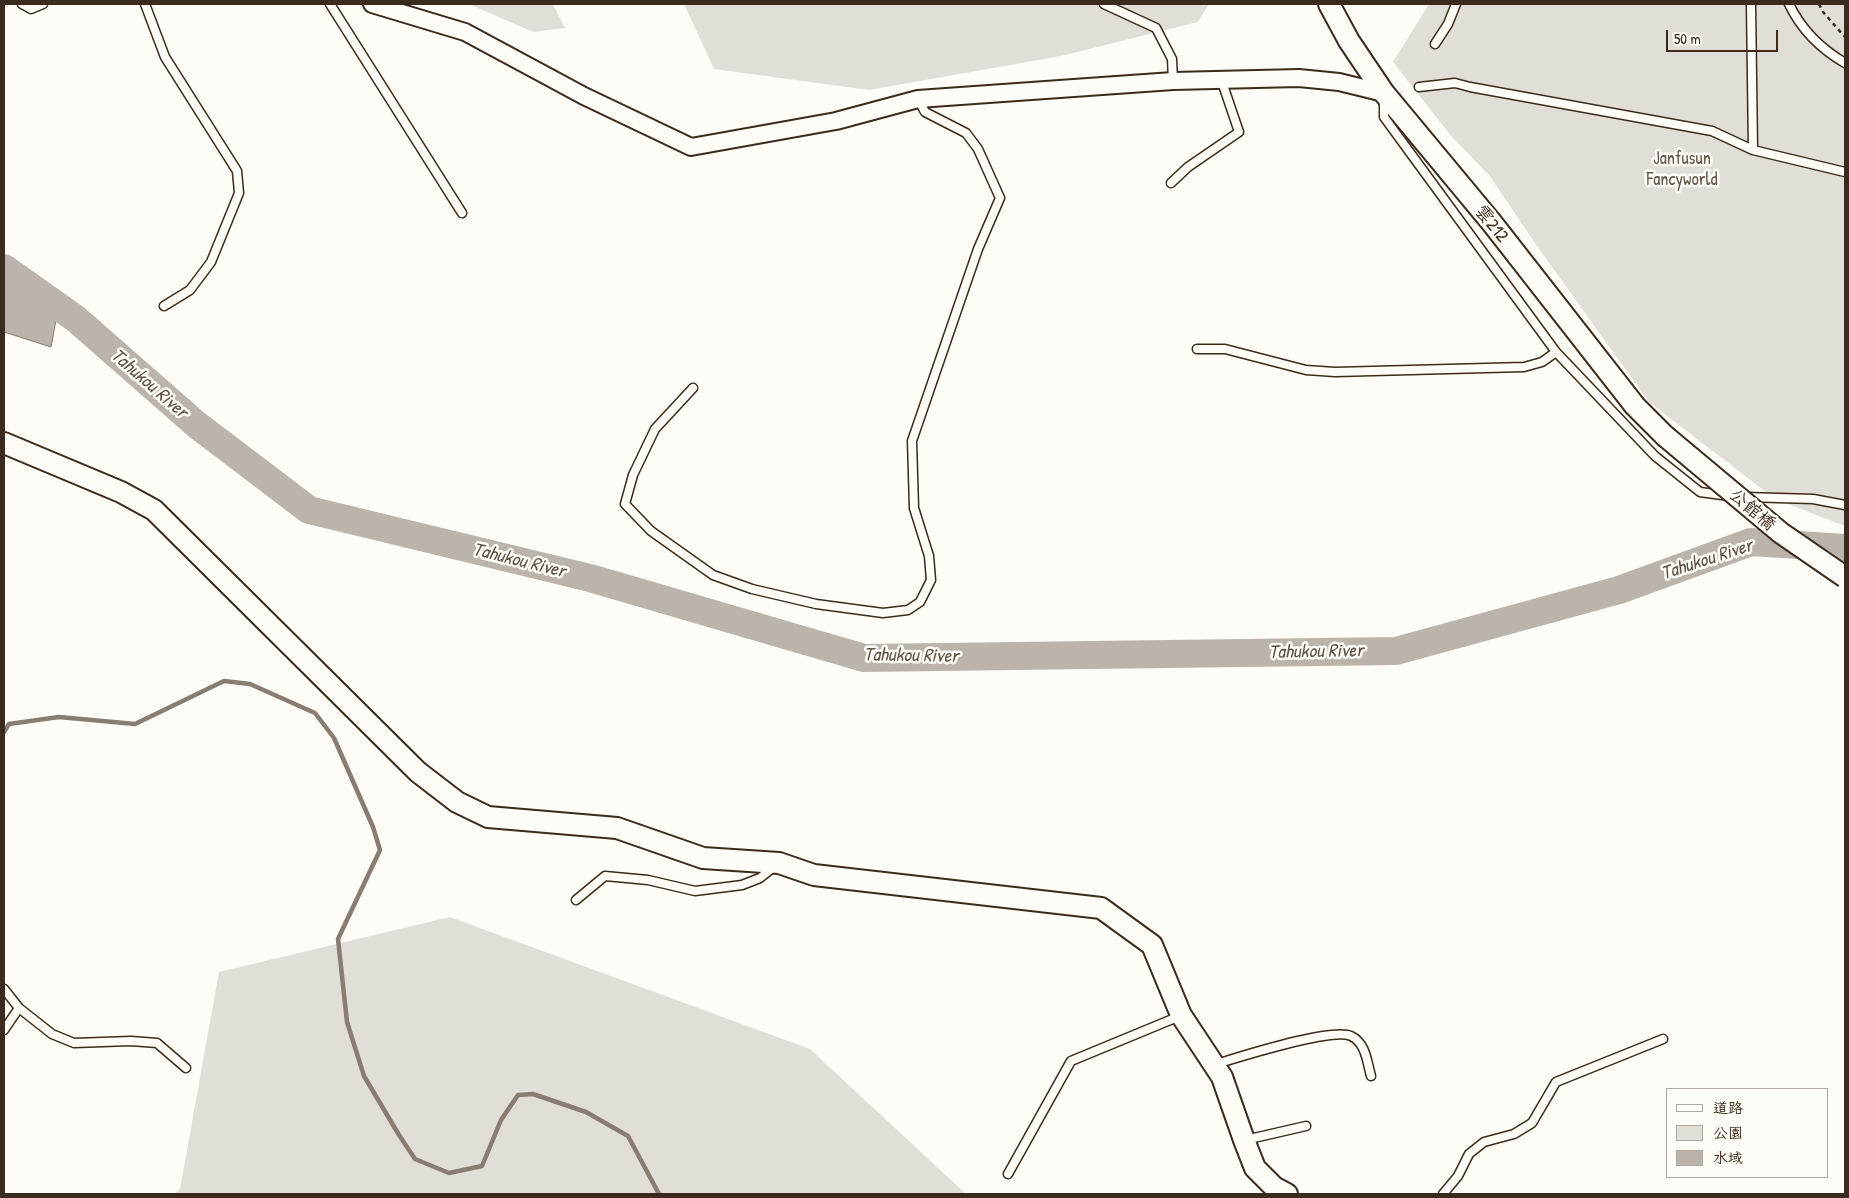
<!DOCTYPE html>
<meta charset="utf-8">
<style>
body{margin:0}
#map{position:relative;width:1849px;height:1198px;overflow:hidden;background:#fdfcf7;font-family:"Patrick Hand","LXGW WenKai TC",sans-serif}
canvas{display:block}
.frame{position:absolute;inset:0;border:5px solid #3b2a1e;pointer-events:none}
.legend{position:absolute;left:1666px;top:1088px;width:162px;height:90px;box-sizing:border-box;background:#fdfcf7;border:1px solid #afa8a0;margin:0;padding:6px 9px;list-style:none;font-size:15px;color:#3b2a1e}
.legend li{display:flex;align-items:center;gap:10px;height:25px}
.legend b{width:25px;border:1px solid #afa8a0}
.scale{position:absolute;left:1666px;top:30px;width:112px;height:22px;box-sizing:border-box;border:2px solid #3b2a1e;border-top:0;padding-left:6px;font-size:15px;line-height:18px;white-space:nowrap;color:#3b2a1e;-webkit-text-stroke:4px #fdfcf7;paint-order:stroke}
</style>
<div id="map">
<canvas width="1849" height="1198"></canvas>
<div class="frame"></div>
<ul class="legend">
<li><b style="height:6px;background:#fdfcf7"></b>道路</li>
<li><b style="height:14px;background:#e1ded7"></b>公園</li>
<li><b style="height:14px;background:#bbb4ad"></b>水域</li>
</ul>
<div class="scale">50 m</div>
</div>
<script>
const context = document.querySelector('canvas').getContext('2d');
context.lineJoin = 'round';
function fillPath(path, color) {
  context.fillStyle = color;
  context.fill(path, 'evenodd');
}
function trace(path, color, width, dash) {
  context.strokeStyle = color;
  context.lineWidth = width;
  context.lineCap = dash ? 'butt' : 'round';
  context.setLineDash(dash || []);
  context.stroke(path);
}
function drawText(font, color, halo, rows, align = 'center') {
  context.font = font + ' "Patrick Hand","LXGW WenKai TC",sans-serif';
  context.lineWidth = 5;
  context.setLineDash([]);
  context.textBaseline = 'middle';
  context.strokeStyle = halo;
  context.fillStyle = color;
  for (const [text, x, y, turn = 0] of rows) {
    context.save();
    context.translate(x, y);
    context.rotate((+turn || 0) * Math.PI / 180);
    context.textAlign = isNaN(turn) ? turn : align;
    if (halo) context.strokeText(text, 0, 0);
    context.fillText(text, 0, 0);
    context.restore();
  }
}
fillPath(new Path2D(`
 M 469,4 L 553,4 L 565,28 L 533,32 Z
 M 684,4 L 1209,4 L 1198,22 L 1061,56 L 869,90 L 714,69 Z
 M 1429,4 L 1845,4 L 1845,526 L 1775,499 L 1649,402 L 1537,246 L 1489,175 L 1452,137 L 1393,62 Z
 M 450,917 L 810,1049 L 966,1194 L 174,1194 L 180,1189 L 219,972 Z`), '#e1ded7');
const water = new Path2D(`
 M 4,262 L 60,299 L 51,347 L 4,332 Z`);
fillPath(water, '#bbb4ad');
trace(water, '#887d74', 1);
trace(new Path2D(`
 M 4,732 L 9,724 L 59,717 L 135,724 L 224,681 L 250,684 L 315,713 L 334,738 L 373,827 L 380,850 L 338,939 L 347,1022 L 364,1076 L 399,1135 L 415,1159 L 449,1173 L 482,1166 L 501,1120 L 518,1095 L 533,1094 L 586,1112 L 628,1136 L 659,1194`), '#887d74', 4.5);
trace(new Path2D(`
 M 4,268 L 76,319 L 197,425 L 309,510 L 590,578 L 864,658 L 1396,651 L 1619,590 L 1751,542 L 1845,548`), '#bbb4ad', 28);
const service = new Path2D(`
 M 22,4 L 31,9 L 43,4
 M 145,4 L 165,57 L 237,171 L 239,193 L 211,262 L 190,290 L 164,306
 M 330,4 L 462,213
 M 1104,4 L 1156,28 L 1172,59 L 1173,81
 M 1751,4 L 1753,150
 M 1789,4 C 1801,29 1821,49 1845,63
 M 1435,44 L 1448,24 L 1456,4
 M 1419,87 L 1455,83 L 1470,87 L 1712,131 L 1753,150 L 1845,172
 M 1384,100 L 1384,117 L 1556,352 L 1655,456 L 1700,492 L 1729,496
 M 1171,183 L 1188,167 L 1239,132 L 1221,79
 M 1197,349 L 1225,349 L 1306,370 L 1335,372 L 1524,367 L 1542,362 L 1556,352
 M 693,388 L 655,429 L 633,475 L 625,504 L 651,531 L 713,575 L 752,589 L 816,604 L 883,613 L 908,610 L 920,602 L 931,580 L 929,556 L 914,508 L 912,441 L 978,249 L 1000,198 L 978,149 L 966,133 L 925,112 L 918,99
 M 1745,497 L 1813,499 L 1845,505
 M 576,900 L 605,876 L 648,880 L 695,891 L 742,885 L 760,878 L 775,866
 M 4,989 L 19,1008 L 52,1034 L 74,1043 L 131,1041 L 157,1043 L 186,1068
 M 4,1030 L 19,1008
 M 1216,1064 C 1240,1057 1332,1027 1351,1036 C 1366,1043 1367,1062 1371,1076
 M 1245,1140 L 1306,1126
 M 1008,1174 L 1071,1061 L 1180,1016
 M 1443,1194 L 1458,1176 L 1469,1154 L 1484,1142 L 1514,1134 L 1532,1123 L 1556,1082 L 1663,1039`);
const minor = new Path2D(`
 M 372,4 L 465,32 L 584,96 L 691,147 L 836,121 L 918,99 L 1173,81 L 1299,78 L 1339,82 L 1384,93`);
const tertiary = new Path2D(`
 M 1329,4 L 1349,41 L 1384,93 L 1492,223 L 1635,406 L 1665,436
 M 4,443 L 121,492 L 154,510 L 418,772 L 457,802 L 488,817 L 617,828 L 703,858 L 779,863 L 814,875 L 1101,908 L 1152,945 L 1181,1015 L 1222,1077 L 1244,1140 L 1255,1168 L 1274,1187 L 1287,1194`);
trace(service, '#3b2a1e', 11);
trace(minor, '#3b2a1e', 20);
trace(tertiary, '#3b2a1e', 24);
trace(new Path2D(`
 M 1819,4 L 1823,12 L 1845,37`), '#3b2a1e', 2.5, [4, 4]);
trace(service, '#fdfcf7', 8);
trace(minor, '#fdfcf7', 16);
trace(tertiary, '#fdfcf7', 20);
const tertiaryBridge = new Path2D(`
 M 1665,436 L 1781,533 L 1845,577`);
trace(tertiaryBridge, '#3b2a1e', 24, []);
trace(tertiaryBridge, '#fdfcf7', 20);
drawText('18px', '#64574c', '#fdfcf7', [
 ["Janfusun",1682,159],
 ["Fancyworld",1682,180]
]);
drawText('18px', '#3b2a1e', '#fdfcf7', [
 ["雲212",1491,224,51],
 ["公館橋",1752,510,40]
]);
drawText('italic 19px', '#615349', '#fdfcf7', [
 ["Tahukou River",149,384,41],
 ["Tahukou River",1707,560,-18],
 ["Tahukou River",519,561,14],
 ["Tahukou River",1316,652,-1],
 ["Tahukou River",911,656,1]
]);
</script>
